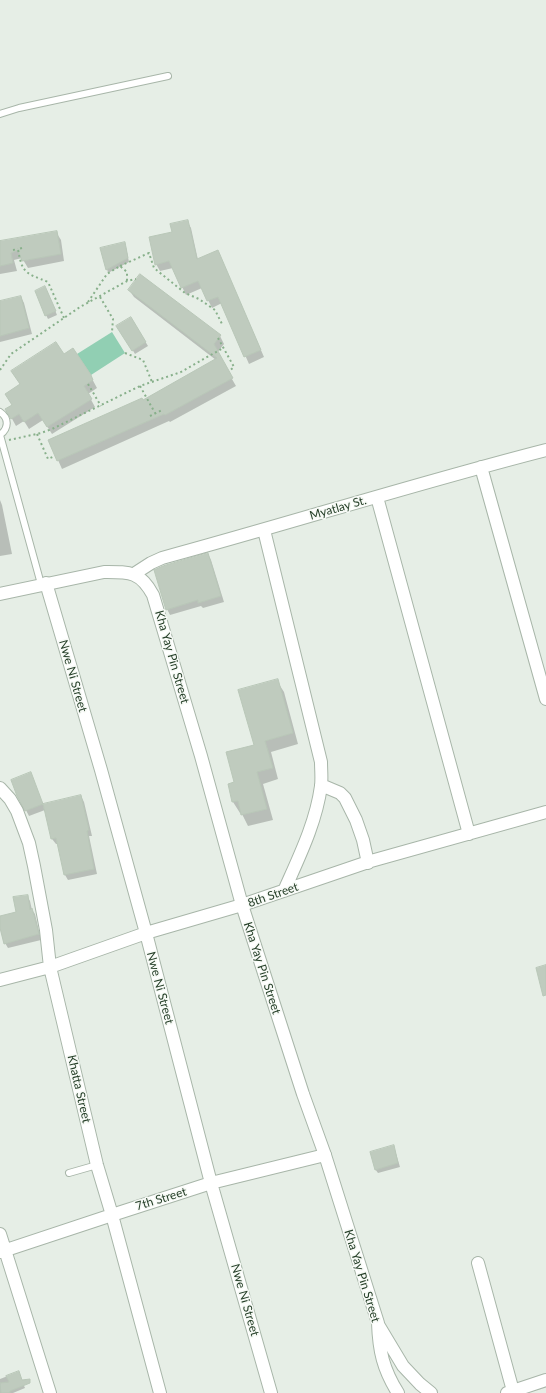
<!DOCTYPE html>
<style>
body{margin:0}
canvas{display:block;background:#e6eee6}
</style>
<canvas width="546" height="1393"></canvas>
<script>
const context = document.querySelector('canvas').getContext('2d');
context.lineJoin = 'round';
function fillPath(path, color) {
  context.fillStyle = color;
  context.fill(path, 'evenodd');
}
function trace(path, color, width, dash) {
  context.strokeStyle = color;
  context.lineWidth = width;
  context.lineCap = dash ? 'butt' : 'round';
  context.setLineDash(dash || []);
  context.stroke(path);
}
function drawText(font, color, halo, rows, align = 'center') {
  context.font = font + ' Lato,sans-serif';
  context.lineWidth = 3;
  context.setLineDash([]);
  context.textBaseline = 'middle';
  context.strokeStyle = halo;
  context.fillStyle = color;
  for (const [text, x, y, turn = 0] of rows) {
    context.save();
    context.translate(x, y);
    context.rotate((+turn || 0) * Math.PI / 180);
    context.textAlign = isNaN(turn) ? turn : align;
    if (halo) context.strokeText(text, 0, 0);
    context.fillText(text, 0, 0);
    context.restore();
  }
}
fillPath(new Path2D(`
 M 112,332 L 125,353 L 91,375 L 77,354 Z`), '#91cfb3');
fillPath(new Path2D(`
 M 187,221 L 191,228 L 198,260 L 221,258 L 264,357 L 249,364 L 222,303 L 212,308 L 202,288 L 186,295 L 173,268 L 160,271 L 156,264 L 173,233 Z
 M 56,232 L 61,240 L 64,261 L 28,268 L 22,258 L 14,260 L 17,271 L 0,274 L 0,242 Z
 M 124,243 L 126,247 L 129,262 L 108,273 L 107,269 Z
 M 129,290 L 220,336 L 224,344 L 217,353 L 236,386 L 170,422 L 169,421 L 62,469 L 49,440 L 143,402 L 216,360 L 134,297 Z
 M 47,291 L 57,315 L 48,319 L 46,315 Z
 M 21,297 L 24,303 L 32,334 L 0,342 L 0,302 Z
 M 131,318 L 148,346 L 135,354 L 118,326 Z
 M 63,355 L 90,375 L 97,388 L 88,394 L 95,407 L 52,434 L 43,420 L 29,429 L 24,421 L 16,426 L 11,417 L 13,405 Z
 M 0,500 L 2,505 L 12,554 L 0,556 Z
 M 208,554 L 211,560 L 224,602 L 203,608 L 201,606 L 170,615 L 167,609 Z
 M 277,681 L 284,692 L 298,744 L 271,752 L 278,779 L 263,784 L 273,820 L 248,826 L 241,812 L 240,813 L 233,802 L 235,783 L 255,746 Z
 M 33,779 L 43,805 L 81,796 L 84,802 L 92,836 L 89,836 L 97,874 L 68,880 L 65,875 L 58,844 L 56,844 L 52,839 L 45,810 L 29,816 L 18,795 Z
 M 27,896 L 30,901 L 32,910 L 35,914 L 41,940 L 8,948 L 5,943 L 0,924 L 0,917 L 17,913 Z
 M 395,1150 L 400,1167 L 378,1173 L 375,1169 Z
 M 18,1372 L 25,1388 L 13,1393 L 0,1393 L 0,1379 Z`), '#0003');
const building = new Path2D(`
 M 188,220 L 197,259 L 218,250 L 261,350 L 244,357 L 218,297 L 207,301 L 198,281 L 181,288 L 169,261 L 155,265 L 149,237 L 172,232 L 170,224 Z
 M 57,231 L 61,254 L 22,261 L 18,250 L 11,253 L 13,263 L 0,266 L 0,241 Z
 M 125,242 L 128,258 L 106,270 L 100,248 Z
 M 140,274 L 221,335 L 214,344 L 233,378 L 165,415 L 164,414 L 57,461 L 48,440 L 142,398 L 143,400 L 217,358 L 128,290 Z
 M 45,286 L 56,311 L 45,316 L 35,291 Z
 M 21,296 L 29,328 L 0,336 L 0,301 Z
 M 131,317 L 146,342 L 132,351 L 116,326 Z
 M 56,342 L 64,354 L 73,348 L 91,375 L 93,380 L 84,386 L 92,399 L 47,427 L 38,413 L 24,422 L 19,414 L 11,419 L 5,409 L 12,405 L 5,394 L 20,384 L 11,371 Z
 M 208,553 L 221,596 L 198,603 L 198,600 L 166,610 L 154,570 L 163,566 Z
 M 278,679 L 293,733 L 265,741 L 273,768 L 257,772 L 267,809 L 241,815 L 238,801 L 232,802 L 228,784 L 234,782 L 226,752 L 254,745 L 238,690 Z
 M 31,772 L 43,804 L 25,811 L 17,796 L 11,780 Z
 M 81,795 L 89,830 L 87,831 L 94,869 L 64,875 L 56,838 L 51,839 L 43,804 Z
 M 28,895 L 30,910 L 32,908 L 39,934 L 4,944 L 0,928 L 0,916 L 16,912 L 13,897 Z
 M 546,965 L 546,995 L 543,996 L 536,968 Z
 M 394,1145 L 398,1163 L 375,1170 L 370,1152 Z
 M 19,1371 L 22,1380 L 30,1379 L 30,1383 L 10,1391 L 10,1393 L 1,1393 L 0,1383 L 9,1382 L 6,1376 Z`);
fillPath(building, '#bfcbbe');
trace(building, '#b9c7b8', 1);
const service = new Path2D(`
 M 0,114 L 19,108 L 168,76
 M 0,412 C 9,418 9,428 0,435
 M 0,435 L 41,584
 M 69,1173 L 97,1165`);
const minor = new Path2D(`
 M 481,467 L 546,699
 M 377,497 L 469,834
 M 264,530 L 321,762 C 321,770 322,778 321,786 C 316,823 299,857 284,891
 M 134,574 L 151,563 L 162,558 C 291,523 417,483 546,450
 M 46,583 L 101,770 L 146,933 L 211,1183 L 271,1393
 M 321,785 L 340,793 L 345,798 L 356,820 L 363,840 L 368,863
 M 0,788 L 10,799 L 17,811 L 29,843 L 34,866 L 46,930 L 50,967 L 97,1165 L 112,1215 L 160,1393
 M 0,980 L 50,967 L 146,933 L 242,905 L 371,861 L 546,812
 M 0,1234 L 50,1393
 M 0,1252 L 112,1215 L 211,1183 L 325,1155
 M 478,1263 L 513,1391
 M 507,1393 L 546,1380`);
const tertiary = new Path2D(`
 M 0,594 L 104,572 C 129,572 140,571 153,595 L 201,756 L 242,905 L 303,1094 L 325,1155 L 378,1323 C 379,1351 383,1369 398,1393
 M 379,1326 L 403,1366 L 420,1384 L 431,1393`);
trace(service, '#a8b6a9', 8);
trace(minor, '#a8b6a9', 14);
trace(tertiary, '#a8b6a9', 14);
trace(new Path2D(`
 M 22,248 L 18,249 C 22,274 26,273 48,282 L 64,318
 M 13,250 L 18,249
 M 120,266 L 149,253 L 154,268 L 185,293 L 199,299 L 215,310 L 222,324
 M 100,297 L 113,319 L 112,332
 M 88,302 L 107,274 L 120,266 L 127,272 L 127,281
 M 218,338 L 234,367 L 229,371
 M 125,353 L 143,360 L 152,382
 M 0,370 L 11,354 L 80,307 L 127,281 L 136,279
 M 88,384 L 101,406
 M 140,386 L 155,413
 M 150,416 L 162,410
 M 37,434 L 48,459 L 55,456
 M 9,440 L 41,433 L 52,429 L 140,386 L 181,372 L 223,348`), '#88b08b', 2, [2, 3]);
trace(service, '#fff', 6);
trace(minor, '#fff', 12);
trace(tertiary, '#fff', 12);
drawText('12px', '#253f28', '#f7faf6', [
 ["Myatlay St.",338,508,-16],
 ["Kha Yay Pin Street",172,657,74],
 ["Nwe Ni Street",73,676,74],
 ["8th Street",273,895,-19],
 ["Kha Yay Pin Street",262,968,72],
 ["Nwe Ni Street",160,988,75],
 ["Khatta Street",79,1089,77],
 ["7th Street",161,1199,-17],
 ["Kha Yay Pin Street",362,1276,73],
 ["Nwe Ni Street",245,1300,74]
]);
</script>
